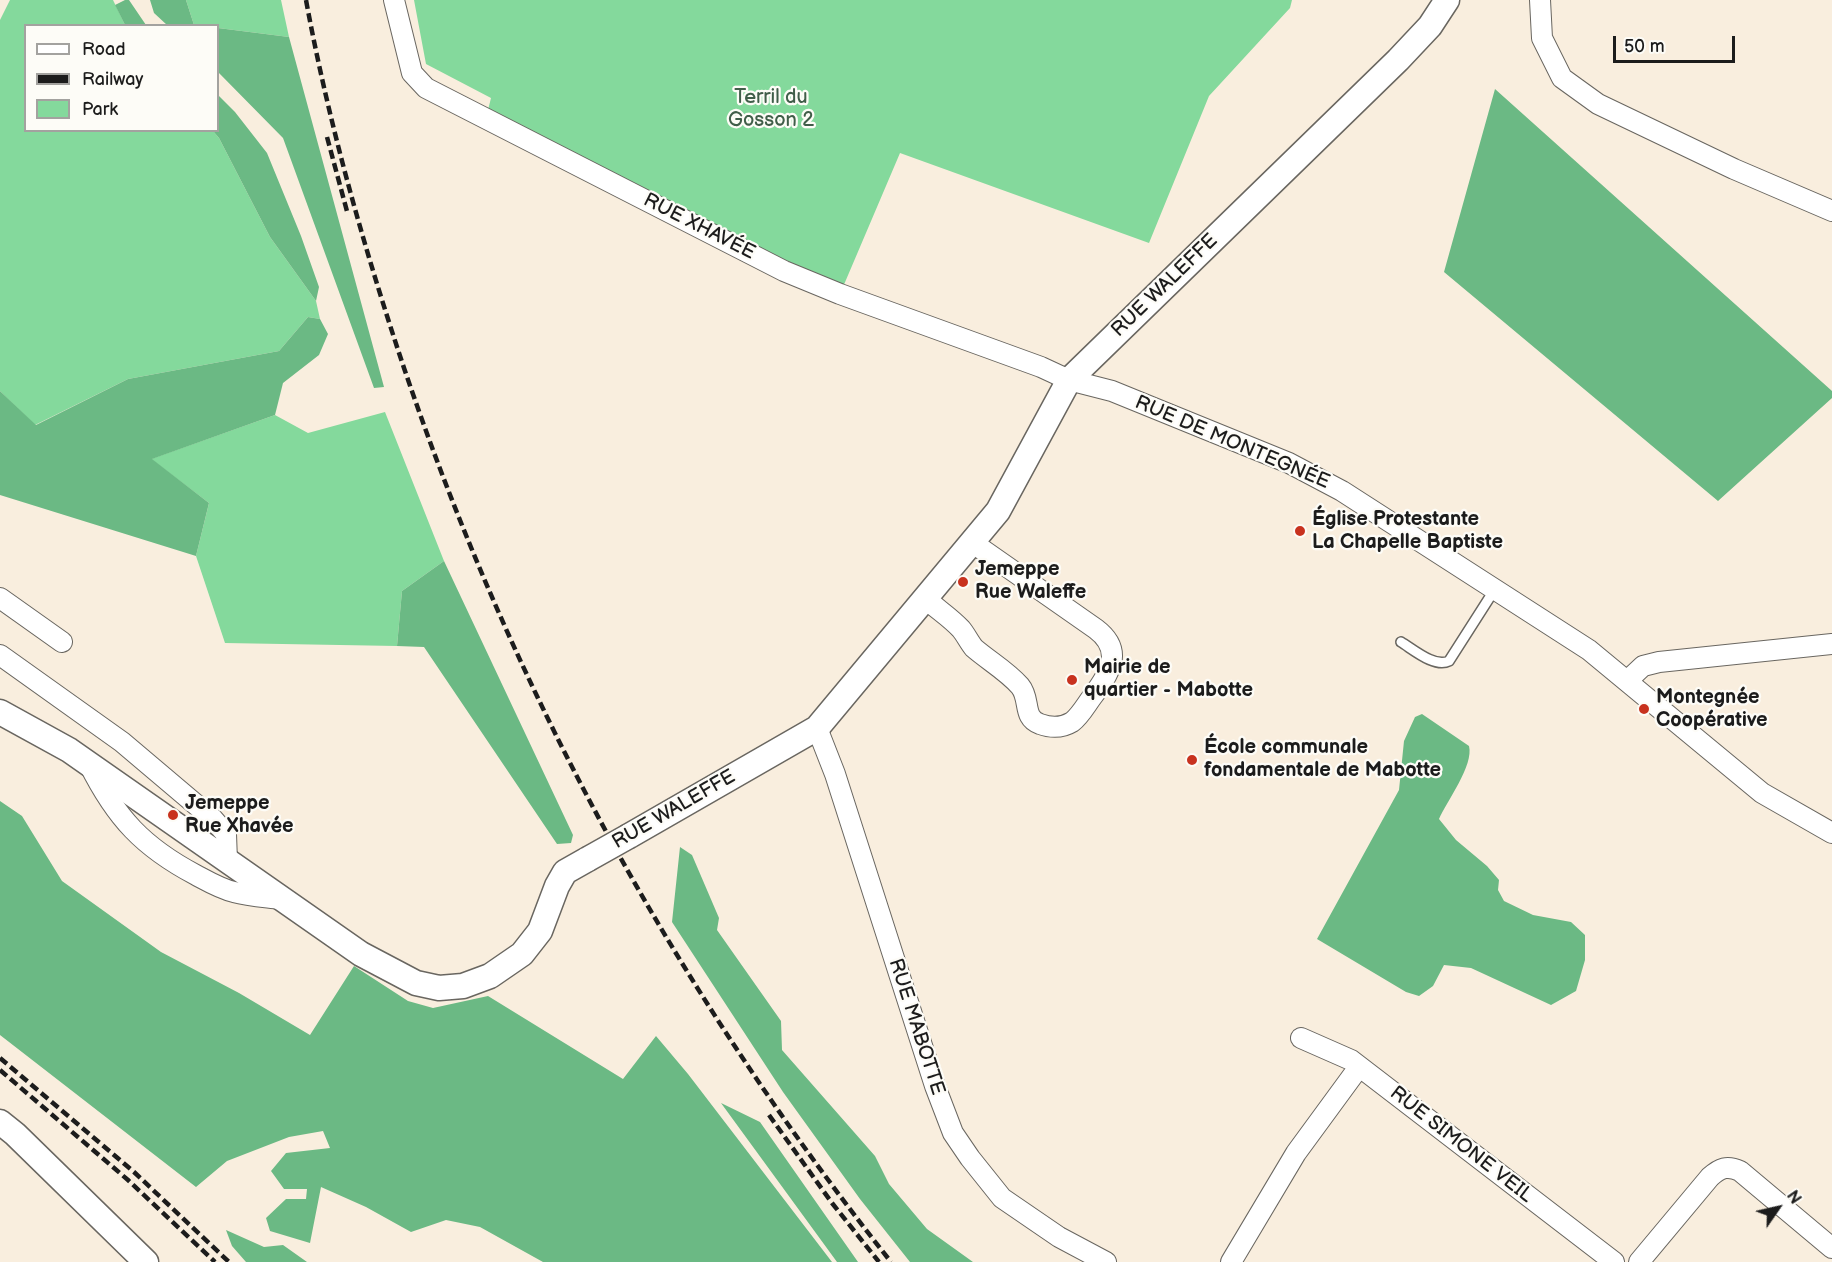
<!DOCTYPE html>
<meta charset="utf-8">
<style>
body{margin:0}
#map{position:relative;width:1832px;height:1262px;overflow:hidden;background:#f9eede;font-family:"Balsamiq Sans",sans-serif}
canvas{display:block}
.legend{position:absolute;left:24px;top:24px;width:195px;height:108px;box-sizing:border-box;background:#fdfcf7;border:2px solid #a3a29f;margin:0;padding:8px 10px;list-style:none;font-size:18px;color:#1c1c1c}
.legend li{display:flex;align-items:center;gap:12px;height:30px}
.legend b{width:30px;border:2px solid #a3a29f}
.north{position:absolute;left:1748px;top:1178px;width:60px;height:60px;-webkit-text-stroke:4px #fdfcf7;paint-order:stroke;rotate:56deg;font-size:16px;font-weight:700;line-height:24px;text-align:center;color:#1c1c1c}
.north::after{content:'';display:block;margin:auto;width:21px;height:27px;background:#1c1c1c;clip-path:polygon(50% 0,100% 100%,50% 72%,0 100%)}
.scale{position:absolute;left:1613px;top:36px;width:122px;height:27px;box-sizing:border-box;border:3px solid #1c1c1c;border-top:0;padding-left:8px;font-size:18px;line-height:21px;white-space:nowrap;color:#1c1c1c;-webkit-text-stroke:4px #fdfcf7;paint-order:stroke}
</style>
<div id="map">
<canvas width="1832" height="1262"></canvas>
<ul class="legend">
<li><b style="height:8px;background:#fff"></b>Road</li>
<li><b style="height:8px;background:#1c1c1c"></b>Railway</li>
<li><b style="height:16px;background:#84d99c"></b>Park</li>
</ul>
<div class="north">N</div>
<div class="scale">50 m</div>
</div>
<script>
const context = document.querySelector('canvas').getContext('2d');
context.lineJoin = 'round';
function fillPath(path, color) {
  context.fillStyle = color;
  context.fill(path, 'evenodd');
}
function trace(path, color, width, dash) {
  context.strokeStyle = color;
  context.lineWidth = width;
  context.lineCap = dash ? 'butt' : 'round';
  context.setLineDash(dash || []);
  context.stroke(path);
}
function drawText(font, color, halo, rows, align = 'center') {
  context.font = font + ' "Balsamiq Sans",sans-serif';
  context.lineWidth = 4.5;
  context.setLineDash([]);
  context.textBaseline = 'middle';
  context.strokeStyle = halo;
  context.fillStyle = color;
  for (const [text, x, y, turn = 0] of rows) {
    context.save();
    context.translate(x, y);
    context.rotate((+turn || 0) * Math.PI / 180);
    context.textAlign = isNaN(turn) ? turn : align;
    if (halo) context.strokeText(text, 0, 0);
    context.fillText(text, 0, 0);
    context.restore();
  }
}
fillPath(new Path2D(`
 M 10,0 L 113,0 L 125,25 L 26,26 L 26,130 L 213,131 L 219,138 L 270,237 L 316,301 L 320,319 L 308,317 L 279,351 L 128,379 L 35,425 L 0,391 L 0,20 Z
 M 186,0 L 281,0 L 289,37 L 218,28 L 218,26 L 194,25 Z
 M 414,0 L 1292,0 L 1290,8 L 1209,96 L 1149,243 L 900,153 L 840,294 L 488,110 L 491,98 L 426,64 Z
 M 385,412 L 444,561 L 402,591 L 397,646 L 225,643 L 196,556 L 209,503 L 151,459 L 275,415 L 308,433 Z`), '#84d99c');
fillPath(new Path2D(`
 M 125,0 L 129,0 L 146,25 L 125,25 L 115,5 Z
 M 150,0 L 186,0 L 194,25 L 196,25 L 167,25 L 154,13 Z
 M 218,28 L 289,37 L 384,387 L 374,388 L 283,138 L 218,72 Z
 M 1495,89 L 1832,391 L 1832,398 L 1718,501 L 1444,272 Z
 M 218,95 L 235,112 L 267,153 L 301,236 L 319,287 L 316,301 L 270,237 L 219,138 L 213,131 L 218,130 Z
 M 308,317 L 320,319 L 328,334 L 319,355 L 283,383 L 275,415 L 152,459 L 209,503 L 196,556 L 0,495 L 0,391 L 36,425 L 128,379 L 279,351 Z
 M 444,561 L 573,835 L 571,843 L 557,844 L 424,647 L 397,646 L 402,591 Z
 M 1422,714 L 1469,746 C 1474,765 1447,801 1439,819 L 1456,840 L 1487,866 L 1499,880 L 1498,890 L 1504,901 L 1533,915 L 1571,922 L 1585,935 L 1585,960 L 1576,991 L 1551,1005 L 1471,968 L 1444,965 L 1433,986 L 1419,996 L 1406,992 L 1317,939 L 1399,790 L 1404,741 L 1415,717 Z
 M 0,801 L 22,816 L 62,881 L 161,952 L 239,993 L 310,1035 L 354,966 L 408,1001 L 433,1008 L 488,996 L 623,1079 L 656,1036 L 688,1074 L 832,1262 L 543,1262 L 480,1227 L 446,1220 L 411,1232 L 366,1207 L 321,1187 L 310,1243 L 270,1231 L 266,1218 L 286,1199 L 306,1199 L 307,1189 L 284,1189 L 271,1171 L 286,1153 L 330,1148 L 323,1131 L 289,1137 L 227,1161 L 196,1187 L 0,1035 Z
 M 680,847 L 692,855 L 719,918 L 717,930 L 781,1021 L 782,1050 L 875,1156 L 889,1184 L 927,1229 L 973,1262 L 910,1262 L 860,1199 L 783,1092 L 672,922 Z
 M 721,1103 L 760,1122 L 858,1262 L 837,1262 Z
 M 226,1230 L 264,1247 L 283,1245 L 307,1262 L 246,1262 L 232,1246 Z`), '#6bb984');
const service = new Path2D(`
 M 1401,642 C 1414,650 1435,668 1449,661 L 1495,589`);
const minor = new Path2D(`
 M 394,0 L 412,73 L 426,88 L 784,271 L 840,294 L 1041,367 L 1069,380 L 1112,391 L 1289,463 L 1342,491 L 1589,650 L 1762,793 L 1832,833
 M 1540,0 L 1542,38 L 1562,78 L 1598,104 L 1734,169 L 1832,211
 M 0,598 L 62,642
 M 926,599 C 937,609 951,618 961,629 C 966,635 969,642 974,648 C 989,661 1007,671 1020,686 C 1031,699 1022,718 1040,724 C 1051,728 1062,728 1072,722 C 1080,716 1086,705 1092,697 C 1109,674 1125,651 1096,629 L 973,543
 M 0,655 L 122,742 L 213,819 L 226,834 L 227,861
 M 1627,681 L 1643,666 L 1659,662 L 1832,644
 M 817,728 L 835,774 L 935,1086 L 953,1133 L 970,1158 L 1002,1198 L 1059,1237 L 1106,1262
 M 89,764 C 116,818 143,847 196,875 C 209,882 221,889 234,892 C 249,896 265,897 280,899
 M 1301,1038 L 1351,1060 L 1614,1262
 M 1231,1262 L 1296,1153 L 1359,1067
 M 1639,1262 L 1710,1177 C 1720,1168 1727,1165 1740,1171 L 1832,1248`);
const tertiary = new Path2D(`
 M 0,712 L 69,750 L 89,764 L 361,954 L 416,983 L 439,988 L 463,986 L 490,976 L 522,954 L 540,931 L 557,886 L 565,872 L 588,859
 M 629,836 L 817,728 L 998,511 L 1069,380 L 1398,60 L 1430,26 L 1447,0
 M 0,1122 L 15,1134 L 146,1262`);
trace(service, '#696660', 12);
trace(minor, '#696660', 22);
trace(tertiary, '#696660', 27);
trace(service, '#fff', 9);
trace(minor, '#fff', 20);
trace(tertiary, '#fff', 24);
trace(new Path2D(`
 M 306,0 C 329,125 364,248 404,368 C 514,694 677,992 891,1262
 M 327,137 L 348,215
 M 0,1058 L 134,1172 L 229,1262
 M 0,1070 L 128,1180 L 215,1262
 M 769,1115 L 832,1203 L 879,1262`), '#1c1c1c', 4.5, [9, 4.5]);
const tertiaryBridge = new Path2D(`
 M 588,859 L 629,836`);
trace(tertiaryBridge, '#696660', 27, []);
trace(tertiaryBridge, '#fff', 24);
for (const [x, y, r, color] of [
 [1300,531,6,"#c8321e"],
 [963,582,6,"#c8321e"],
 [1072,680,6,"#c8321e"],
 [1644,709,6,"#c8321e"],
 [1192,760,6,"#c8321e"],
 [173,815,6,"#c8321e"]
]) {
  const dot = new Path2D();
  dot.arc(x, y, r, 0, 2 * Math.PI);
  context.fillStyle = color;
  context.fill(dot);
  trace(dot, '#fdfcf7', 2);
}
drawText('20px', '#405e49', '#fdfcf7', [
 ["Terril du",771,98],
 ["Gosson 2",771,121]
]);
drawText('20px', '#1c1c1c', '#fdfcf7', [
 ["RUE XHAVÉE",699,227,27],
 ["RUE WALEFFE",1165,286,-44],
 ["RUE DE MONTEGNÉE",1232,443,23],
 ["RUE WALEFFE",674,810,-30],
 ["RUE MABOTTE",916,1027,72],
 ["RUE SIMONE VEIL",1461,1145,38]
]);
drawText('bold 20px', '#1c1c1c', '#fdfcf7', [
 ["Église Protestante",1312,520],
 ["La Chapelle Baptiste",1312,543],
 ["Jemeppe",975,570],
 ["Rue Waleffe",975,593],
 ["Mairie de",1084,668],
 ["quartier - Mabotte",1084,691],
 ["Montegnée",1656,698],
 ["Coopérative",1656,721],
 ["École communale",1204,748],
 ["fondamentale de Mabotte",1204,771],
 ["Jemeppe",185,804],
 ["Rue Xhavée",185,827]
], 'left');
</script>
